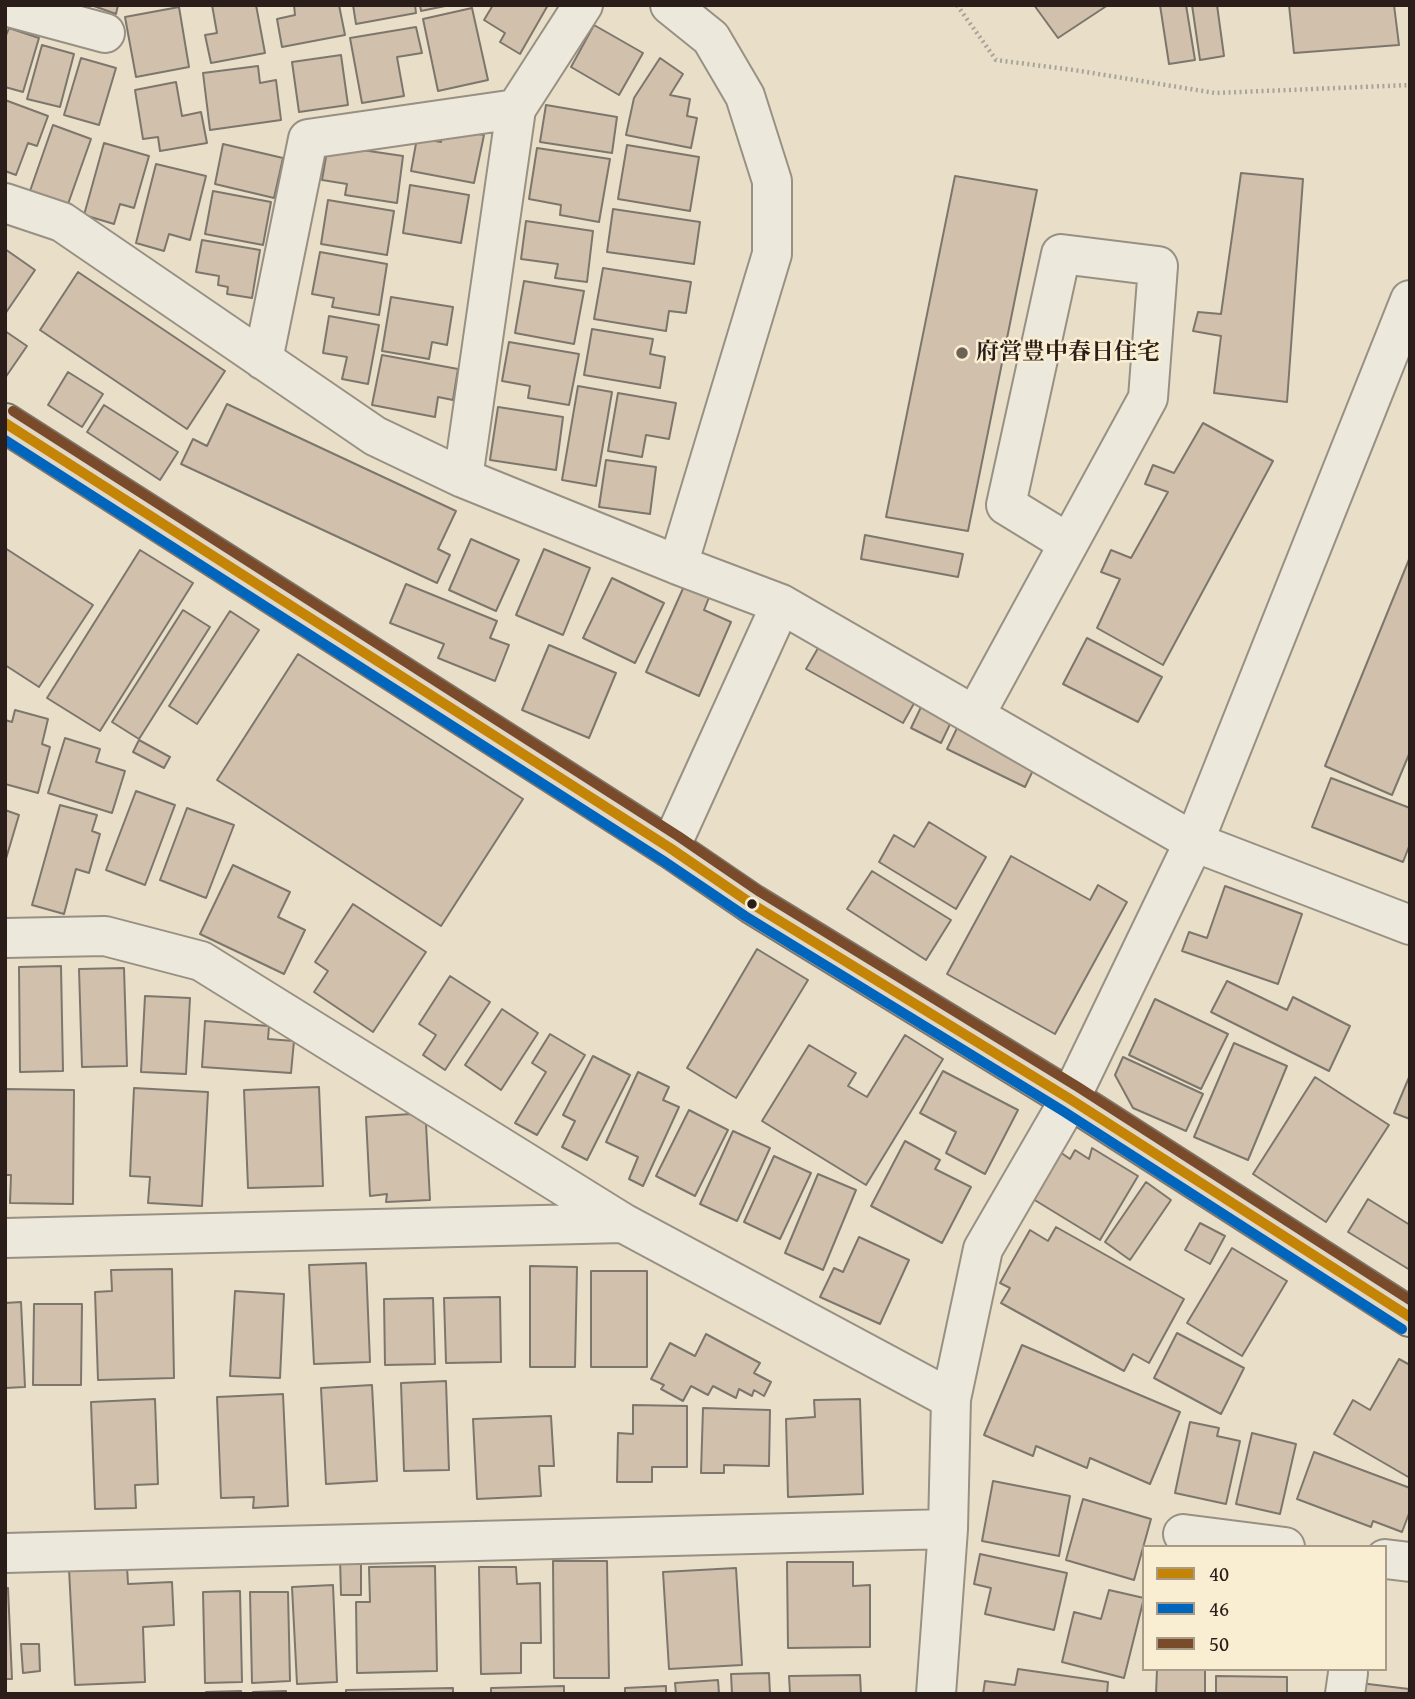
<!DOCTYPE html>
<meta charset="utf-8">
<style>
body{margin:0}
#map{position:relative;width:1415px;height:1699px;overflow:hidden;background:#e9dfc8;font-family:"Gentium Book Plus",serif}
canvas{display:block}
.frame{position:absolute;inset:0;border:7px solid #2b1e1a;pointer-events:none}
.legend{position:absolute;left:1142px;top:1545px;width:245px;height:126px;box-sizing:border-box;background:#faeed2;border:2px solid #a79b88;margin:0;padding:9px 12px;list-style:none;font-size:21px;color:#2b1e1a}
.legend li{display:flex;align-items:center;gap:14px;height:35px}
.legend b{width:35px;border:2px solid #a79b88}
</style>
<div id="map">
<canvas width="1415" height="1699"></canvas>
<div class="frame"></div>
<ul class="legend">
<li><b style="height:9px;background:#c48406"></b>40</li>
<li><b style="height:9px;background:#0065bd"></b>46</li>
<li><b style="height:9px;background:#7a4b2a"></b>50</li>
</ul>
</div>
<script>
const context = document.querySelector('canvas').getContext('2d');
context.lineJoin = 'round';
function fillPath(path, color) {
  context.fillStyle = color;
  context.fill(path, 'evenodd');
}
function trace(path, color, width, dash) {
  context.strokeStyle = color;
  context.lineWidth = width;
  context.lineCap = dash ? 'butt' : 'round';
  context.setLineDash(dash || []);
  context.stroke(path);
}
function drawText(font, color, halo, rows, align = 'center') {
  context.font = font + ' "Gentium Book Plus","Noto Serif JP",serif';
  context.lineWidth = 5;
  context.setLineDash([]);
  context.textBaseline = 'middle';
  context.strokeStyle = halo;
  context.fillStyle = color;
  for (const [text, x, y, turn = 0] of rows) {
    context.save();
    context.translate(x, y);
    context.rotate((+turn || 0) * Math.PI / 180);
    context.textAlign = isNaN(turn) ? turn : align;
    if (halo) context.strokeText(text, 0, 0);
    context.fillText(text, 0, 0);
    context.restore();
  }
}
const building = new Path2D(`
 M 91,5 L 118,5 L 116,14 Z
 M 212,5 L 256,5 L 265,53 L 211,63 L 205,35 L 217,33 Z
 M 294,5 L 339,5 L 345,35 L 282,47 L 277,19 L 295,15 Z
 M 353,5 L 415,5 L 416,13 L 356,24 Z
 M 420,5 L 450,5 L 421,11 Z
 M 493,5 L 548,5 L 520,54 L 500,42 L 505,33 L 484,20 Z
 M 1034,5 L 1108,5 L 1058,38 Z
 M 1160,5 L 1186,5 L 1195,60 L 1169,64 Z
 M 1192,5 L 1217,5 L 1224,56 L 1200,60 Z
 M 1289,5 L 1394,5 L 1399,45 L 1294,53 Z
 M 179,7 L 189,67 L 136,77 L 125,17 Z
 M 472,8 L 488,80 L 438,91 L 423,19 Z
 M 594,25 L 643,53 L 619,95 L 571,67 Z
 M 416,27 L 422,53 L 397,57 L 404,96 L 362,103 L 350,38 Z
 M 9,28 L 39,38 L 23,92 L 5,87 L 5,38 Z
 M 42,45 L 74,54 L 60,107 L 27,99 Z
 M 341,55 L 348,105 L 299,112 L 292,62 Z
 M 81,58 L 116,68 L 99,125 L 64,115 Z
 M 660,58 L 683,74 L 670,95 L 690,99 L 687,116 L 697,118 L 691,148 L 626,135 L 634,98 Z
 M 258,66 L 260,83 L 276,80 L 281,120 L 210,130 L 203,73 Z
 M 176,82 L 182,116 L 201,112 L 207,143 L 160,151 L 158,137 L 143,139 L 135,90 Z
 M 5,100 L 48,116 L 37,146 L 28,143 L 16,175 L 5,171 Z
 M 546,105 L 617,117 L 612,153 L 540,142 Z
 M 53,125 L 91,139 L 68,204 L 30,191 Z
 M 444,128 L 484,135 L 474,183 L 411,171 L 417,138 L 441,142 Z
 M 104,143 L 149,156 L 134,208 L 120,204 L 114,224 L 84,215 Z
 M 223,144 L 283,158 L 274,198 L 215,184 Z
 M 328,145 L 403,156 L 397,203 L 345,195 L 347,184 L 322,180 Z
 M 627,145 L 699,157 L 690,211 L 618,199 Z
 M 537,148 L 610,159 L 599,222 L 560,215 L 561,205 L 529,199 Z
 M 156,164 L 206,176 L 190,240 L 169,234 L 164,251 L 136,243 Z
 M 1241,173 L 1303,179 L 1287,402 L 1214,393 L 1221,336 L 1193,331 L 1198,312 L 1221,314 Z
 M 955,176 L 1037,190 L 968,531 L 886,517 Z
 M 410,185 L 469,195 L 461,243 L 403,233 Z
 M 213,191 L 271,202 L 263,245 L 205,234 Z
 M 328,200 L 394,211 L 387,255 L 321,244 Z
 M 613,209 L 700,222 L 694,264 L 607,252 Z
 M 526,221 L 593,231 L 587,282 L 555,278 L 558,264 L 521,259 Z
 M 202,240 L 260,250 L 252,298 L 227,294 L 228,287 L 218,285 L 219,276 L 196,272 Z
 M 5,249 L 35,270 L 5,314 Z
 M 320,252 L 387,264 L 379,315 L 332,307 L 334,298 L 312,294 Z
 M 603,268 L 691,282 L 686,313 L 669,311 L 666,331 L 594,319 Z
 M 78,272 L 225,371 L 187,429 L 40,330 Z
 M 524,281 L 584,291 L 574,344 L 515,333 Z
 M 391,297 L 453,307 L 447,345 L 432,342 L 429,359 L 382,351 Z
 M 329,316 L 379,325 L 368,384 L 342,379 L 347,357 L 323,353 Z
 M 592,329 L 653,339 L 650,354 L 665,357 L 660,388 L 584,375 Z
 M 5,331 L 27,346 L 5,378 Z
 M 509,342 L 579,354 L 569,405 L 528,398 L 530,386 L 502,381 Z
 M 382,355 L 458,369 L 453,400 L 438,397 L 435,417 L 372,405 Z
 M 68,372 L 103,394 L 82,427 L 48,405 Z
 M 578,386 L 612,392 L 596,486 L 562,480 Z
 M 618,393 L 676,403 L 669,439 L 646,435 L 642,457 L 608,451 Z
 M 227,404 L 456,511 L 438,549 L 450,555 L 437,583 L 181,464 L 193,439 L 207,446 Z
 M 104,405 L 178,452 L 160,480 L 87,432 Z
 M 498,407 L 563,417 L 556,470 L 490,460 Z
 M 1203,423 L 1273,461 L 1163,665 L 1097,628 L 1120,579 L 1101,572 L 1111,550 L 1131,558 L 1168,492 L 1145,484 L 1153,465 L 1174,473 Z
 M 606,460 L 656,467 L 650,514 L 599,507 Z
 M 865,535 L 963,554 L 958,577 L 861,559 Z
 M 471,539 L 519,560 L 496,611 L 449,590 Z
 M 5,548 L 93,605 L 39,687 L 5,665 Z
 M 544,549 L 590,568 L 563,635 L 516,615 Z
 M 140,550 L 193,583 L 100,731 L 47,698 Z
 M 1410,557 L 1410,752 L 1392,795 L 1325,766 Z
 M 612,578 L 664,603 L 635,663 L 583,638 Z
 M 406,584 L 497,621 L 490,638 L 509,645 L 495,681 L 438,658 L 444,644 L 390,623 Z
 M 685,584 L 710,595 L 704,610 L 731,622 L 699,696 L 646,672 Z
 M 183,610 L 210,627 L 139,739 L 112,722 Z
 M 230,611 L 259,630 L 197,724 L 169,706 Z
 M 1087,638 L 1162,677 L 1138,722 L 1063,684 Z
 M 821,643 L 917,698 L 903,723 L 806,669 Z
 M 549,645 L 616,673 L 589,738 L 522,710 Z
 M 298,654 L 523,799 L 441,926 L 217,780 Z
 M 923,703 L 953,718 L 941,743 L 911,728 Z
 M 15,710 L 48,719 L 42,744 L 50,747 L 38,793 L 5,784 L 5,720 L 12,722 Z
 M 959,724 L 1037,762 L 1025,787 L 947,749 Z
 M 65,738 L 100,749 L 96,762 L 125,771 L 112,813 L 48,793 Z
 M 139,740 L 170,757 L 164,768 L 133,752 Z
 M 1331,778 L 1410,808 L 1410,844 L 1403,862 L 1312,827 Z
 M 136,791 L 175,805 L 145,885 L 106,870 Z
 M 60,805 L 97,815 L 92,831 L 100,834 L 89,873 L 76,869 L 64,914 L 32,905 Z
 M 187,808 L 234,825 L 206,898 L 160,880 Z
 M 5,810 L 19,815 L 5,862 Z
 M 929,822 L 986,857 L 956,909 L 879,862 L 894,835 L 914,847 Z
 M 1011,856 L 1090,900 L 1098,885 L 1127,902 L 1055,1034 L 947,974 Z
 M 233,865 L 290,892 L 278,917 L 305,930 L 284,974 L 200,934 Z
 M 872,871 L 951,920 L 926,960 L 847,909 Z
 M 1225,886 L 1302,914 L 1278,984 L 1182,951 L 1189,932 L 1207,938 Z
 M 353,904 L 426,952 L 373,1032 L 314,992 L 328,971 L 315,962 Z
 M 757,949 L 808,980 L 736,1098 L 687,1068 Z
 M 61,966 L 63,1071 L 20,1072 L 19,967 Z
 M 124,968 L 127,1066 L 82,1067 L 79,969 Z
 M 450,976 L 490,1002 L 445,1070 L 423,1055 L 436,1035 L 419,1024 Z
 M 1227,981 L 1287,1010 L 1293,997 L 1350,1026 L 1329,1071 L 1211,1012 Z
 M 145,996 L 190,998 L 186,1074 L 141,1072 Z
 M 1155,999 L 1228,1034 L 1201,1089 L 1129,1055 Z
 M 502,1009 L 538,1033 L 501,1090 L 465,1065 Z
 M 205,1021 L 269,1026 L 268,1039 L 294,1041 L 291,1073 L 202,1067 Z
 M 550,1034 L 585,1055 L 537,1135 L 515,1123 L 546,1072 L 532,1063 Z
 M 905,1035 L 943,1059 L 866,1185 L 762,1121 L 809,1045 L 856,1073 L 848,1086 L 867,1097 Z
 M 1234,1043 L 1287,1066 L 1248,1160 L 1194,1137 Z
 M 593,1056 L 630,1075 L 587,1160 L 562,1147 L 575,1121 L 563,1115 Z
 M 1123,1057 L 1203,1094 L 1186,1131 L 1133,1108 L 1115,1075 Z
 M 943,1071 L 1018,1110 L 985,1174 L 946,1153 L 956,1132 L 920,1113 Z
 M 638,1072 L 669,1087 L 663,1100 L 679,1107 L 643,1186 L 629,1179 L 638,1157 L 606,1142 Z
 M 1410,1075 L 1410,1119 L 1394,1113 Z
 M 1315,1077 L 1389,1125 L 1326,1222 L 1253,1174 Z
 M 319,1087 L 323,1186 L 248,1188 L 244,1090 Z
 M 134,1088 L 208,1092 L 202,1206 L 148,1203 L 150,1177 L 130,1176 Z
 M 5,1089 L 74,1090 L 73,1204 L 10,1203 L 11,1175 L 5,1175 Z
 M 689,1110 L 728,1130 L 695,1196 L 656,1176 Z
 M 411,1114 L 426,1124 L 430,1200 L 386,1202 L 387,1194 L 370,1196 L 366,1117 Z
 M 733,1131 L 770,1148 L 737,1221 L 700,1204 Z
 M 905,1141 L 940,1160 L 935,1169 L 971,1187 L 942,1243 L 871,1206 Z
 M 1092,1148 L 1138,1176 L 1100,1240 L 1033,1199 L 1060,1152 L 1070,1159 L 1075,1150 L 1089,1159 Z
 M 774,1156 L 811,1173 L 780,1239 L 744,1222 Z
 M 818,1174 L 856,1190 L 823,1270 L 785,1253 Z
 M 1146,1182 L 1171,1200 L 1130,1260 L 1105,1242 Z
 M 1368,1199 L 1410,1225 L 1410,1270 L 1348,1232 Z
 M 1200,1223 L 1225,1236 L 1210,1264 L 1185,1250 Z
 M 1056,1227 L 1184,1299 L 1149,1363 L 1133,1354 L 1124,1371 L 1001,1303 L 1010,1288 L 1000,1283 L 1030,1230 L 1048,1241 Z
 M 859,1237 L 909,1260 L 880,1324 L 820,1297 L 834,1268 L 843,1272 Z
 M 1232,1248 L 1287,1281 L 1242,1356 L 1187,1323 Z
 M 366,1263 L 370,1362 L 314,1364 L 309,1265 Z
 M 530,1266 L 577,1267 L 575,1367 L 530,1367 Z
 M 172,1269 L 174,1378 L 98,1380 L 95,1292 L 112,1291 L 111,1270 Z
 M 591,1271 L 647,1271 L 647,1367 L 591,1367 Z
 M 235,1291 L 284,1294 L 280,1378 L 230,1376 Z
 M 500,1297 L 501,1362 L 446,1363 L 444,1298 Z
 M 433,1298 L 435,1364 L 385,1365 L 384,1299 Z
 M 21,1302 L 25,1387 L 5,1388 L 5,1303 Z
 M 34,1304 L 82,1304 L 81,1385 L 33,1385 Z
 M 1177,1333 L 1244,1368 L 1221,1414 L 1154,1378 Z
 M 706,1334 L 760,1363 L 754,1373 L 771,1382 L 764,1396 L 754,1390 L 752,1396 L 739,1389 L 736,1398 L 713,1386 L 708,1395 L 691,1386 L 683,1401 L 661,1389 L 664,1385 L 651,1379 L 670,1343 L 695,1356 Z
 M 1022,1345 L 1180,1412 L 1150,1484 L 1090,1458 L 1087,1468 L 1036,1446 L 1033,1456 L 984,1435 Z
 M 1399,1359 L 1410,1365 L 1410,1478 L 1334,1434 L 1353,1400 L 1370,1410 Z
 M 446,1381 L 449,1470 L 404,1471 L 401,1383 Z
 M 372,1385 L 377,1481 L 326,1484 L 321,1388 Z
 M 283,1394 L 288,1506 L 253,1508 L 254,1497 L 221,1498 L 217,1397 Z
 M 155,1399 L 158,1484 L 135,1485 L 136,1508 L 95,1509 L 91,1402 Z
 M 860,1399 L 863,1494 L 788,1497 L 786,1419 L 815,1417 L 814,1400 Z
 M 633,1405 L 687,1406 L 687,1467 L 652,1467 L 652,1482 L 617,1482 L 618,1433 L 633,1434 Z
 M 703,1408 L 770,1410 L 769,1466 L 724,1465 L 724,1473 L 701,1473 Z
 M 551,1416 L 554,1466 L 539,1466 L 541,1496 L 477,1499 L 473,1419 Z
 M 1190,1422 L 1219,1428 L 1217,1436 L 1240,1441 L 1226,1504 L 1175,1493 Z
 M 1252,1433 L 1296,1444 L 1280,1514 L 1236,1504 Z
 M 1314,1452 L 1410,1488 L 1410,1511 L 1402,1532 L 1373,1521 L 1371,1527 L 1297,1499 Z
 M 993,1481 L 1070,1496 L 1059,1556 L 982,1541 Z
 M 1083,1499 L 1151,1519 L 1134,1580 L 1066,1560 Z
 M 980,1554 L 1067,1573 L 1054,1630 L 985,1614 L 991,1588 L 974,1584 Z
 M 361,1557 L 361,1595 L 341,1595 L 340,1558 Z
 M 553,1561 L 607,1561 L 609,1678 L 554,1678 Z
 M 787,1562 L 853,1562 L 853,1586 L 870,1585 L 870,1647 L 788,1648 Z
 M 127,1566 L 128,1584 L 172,1582 L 174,1625 L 143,1627 L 145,1682 L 75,1685 L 69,1569 Z
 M 435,1566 L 437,1671 L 357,1673 L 356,1602 L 370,1602 L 369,1567 Z
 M 479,1567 L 516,1567 L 517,1584 L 540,1583 L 541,1643 L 521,1643 L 521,1673 L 481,1674 Z
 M 736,1568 L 742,1665 L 669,1669 L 663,1572 Z
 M 333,1585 L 337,1682 L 297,1684 L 292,1587 Z
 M 5,1588 L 8,1588 L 12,1679 L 5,1679 Z
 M 1109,1590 L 1144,1598 L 1124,1678 L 1062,1662 L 1074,1612 L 1101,1619 Z
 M 240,1591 L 242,1682 L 205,1683 L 203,1592 Z
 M 250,1592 L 288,1592 L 290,1681 L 252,1683 Z
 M 21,1644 L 39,1644 L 40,1671 L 23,1673 Z
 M 1018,1669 L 1108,1682 L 1107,1694 L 983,1694 L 985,1681 L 1015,1685 Z
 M 1157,1669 L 1205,1669 L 1205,1694 L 1156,1694 Z
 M 769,1673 L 770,1694 L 732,1694 L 731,1674 Z
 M 860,1675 L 861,1694 L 790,1694 L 789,1676 Z
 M 1216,1676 L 1287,1677 L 1287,1694 L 1216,1694 Z
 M 718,1680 L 719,1694 L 676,1694 L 675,1683 Z
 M 1360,1683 L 1409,1689 L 1408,1694 L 1359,1694 Z
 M 564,1686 L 564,1694 L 491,1694 L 491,1688 Z
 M 666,1686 L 666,1694 L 625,1694 L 625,1688 Z
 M 453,1688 L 453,1694 L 346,1694 L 346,1690 Z
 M 241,1691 L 242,1694 L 206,1694 L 206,1692 Z
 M 286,1691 L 286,1694 L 253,1694 L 253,1692 Z`);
fillPath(building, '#d0c0ac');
trace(building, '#7d766c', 2);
const minor = new Path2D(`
 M 670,5 L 711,38 L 745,96 L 772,181 L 772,254 L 678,565
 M 5,6 L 105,33
 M 5,203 L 62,222 L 375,436 L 463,478 L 678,565 L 781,604 L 1194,842 L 1410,925
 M 263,360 L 308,139 L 516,109
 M 463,478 L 516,109 L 583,5
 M 975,715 L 1148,398 L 1158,266 L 1061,254 L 1006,505 L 1068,543
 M 670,848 L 781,604
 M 5,938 L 105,936 L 201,961 L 623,1223 L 951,1399
 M 5,1238 L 623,1223
 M 1183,1534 L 1285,1547
 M 5,1553 L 948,1529
 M 1385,1559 L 1410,1562
 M 936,1694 L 948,1529 L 951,1399 L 983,1249 L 1070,1099 L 1194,842 L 1410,300
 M 1345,1694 L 1348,1673`);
const primary = new Path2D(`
 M 5,423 L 670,848 L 752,904 L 1070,1099 L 1410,1317`);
trace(minor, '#989083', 42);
trace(primary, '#7d766c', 42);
trace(new Path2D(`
 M 957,5 L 996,60 L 1074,70 L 1215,93 L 1410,85`), '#a8a49a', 4.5, [2, 3.5]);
trace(minor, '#ece8dc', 38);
trace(primary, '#e0d7c6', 38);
trace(new Path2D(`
 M 5,423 L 670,848 L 752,904 L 1070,1099 L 1410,1317`), '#c48406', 10);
trace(new Path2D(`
 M 5,440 L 662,860 L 745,916 L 1063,1111 L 1402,1329`), '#0065bd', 10);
trace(new Path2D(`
 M 13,411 L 678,836 L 760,892 L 1078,1087 L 1410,1300`), '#7a4b2a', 10);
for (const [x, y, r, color] of [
 [962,353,7,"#6e6257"],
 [752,904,6,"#2b1e1a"]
]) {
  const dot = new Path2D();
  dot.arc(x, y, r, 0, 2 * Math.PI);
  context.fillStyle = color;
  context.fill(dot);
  trace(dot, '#faeed2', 2.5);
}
drawText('bold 23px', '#2b1e1a', '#faeed2', [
 ["府営豊中春日住宅",976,353]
], 'left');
</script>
